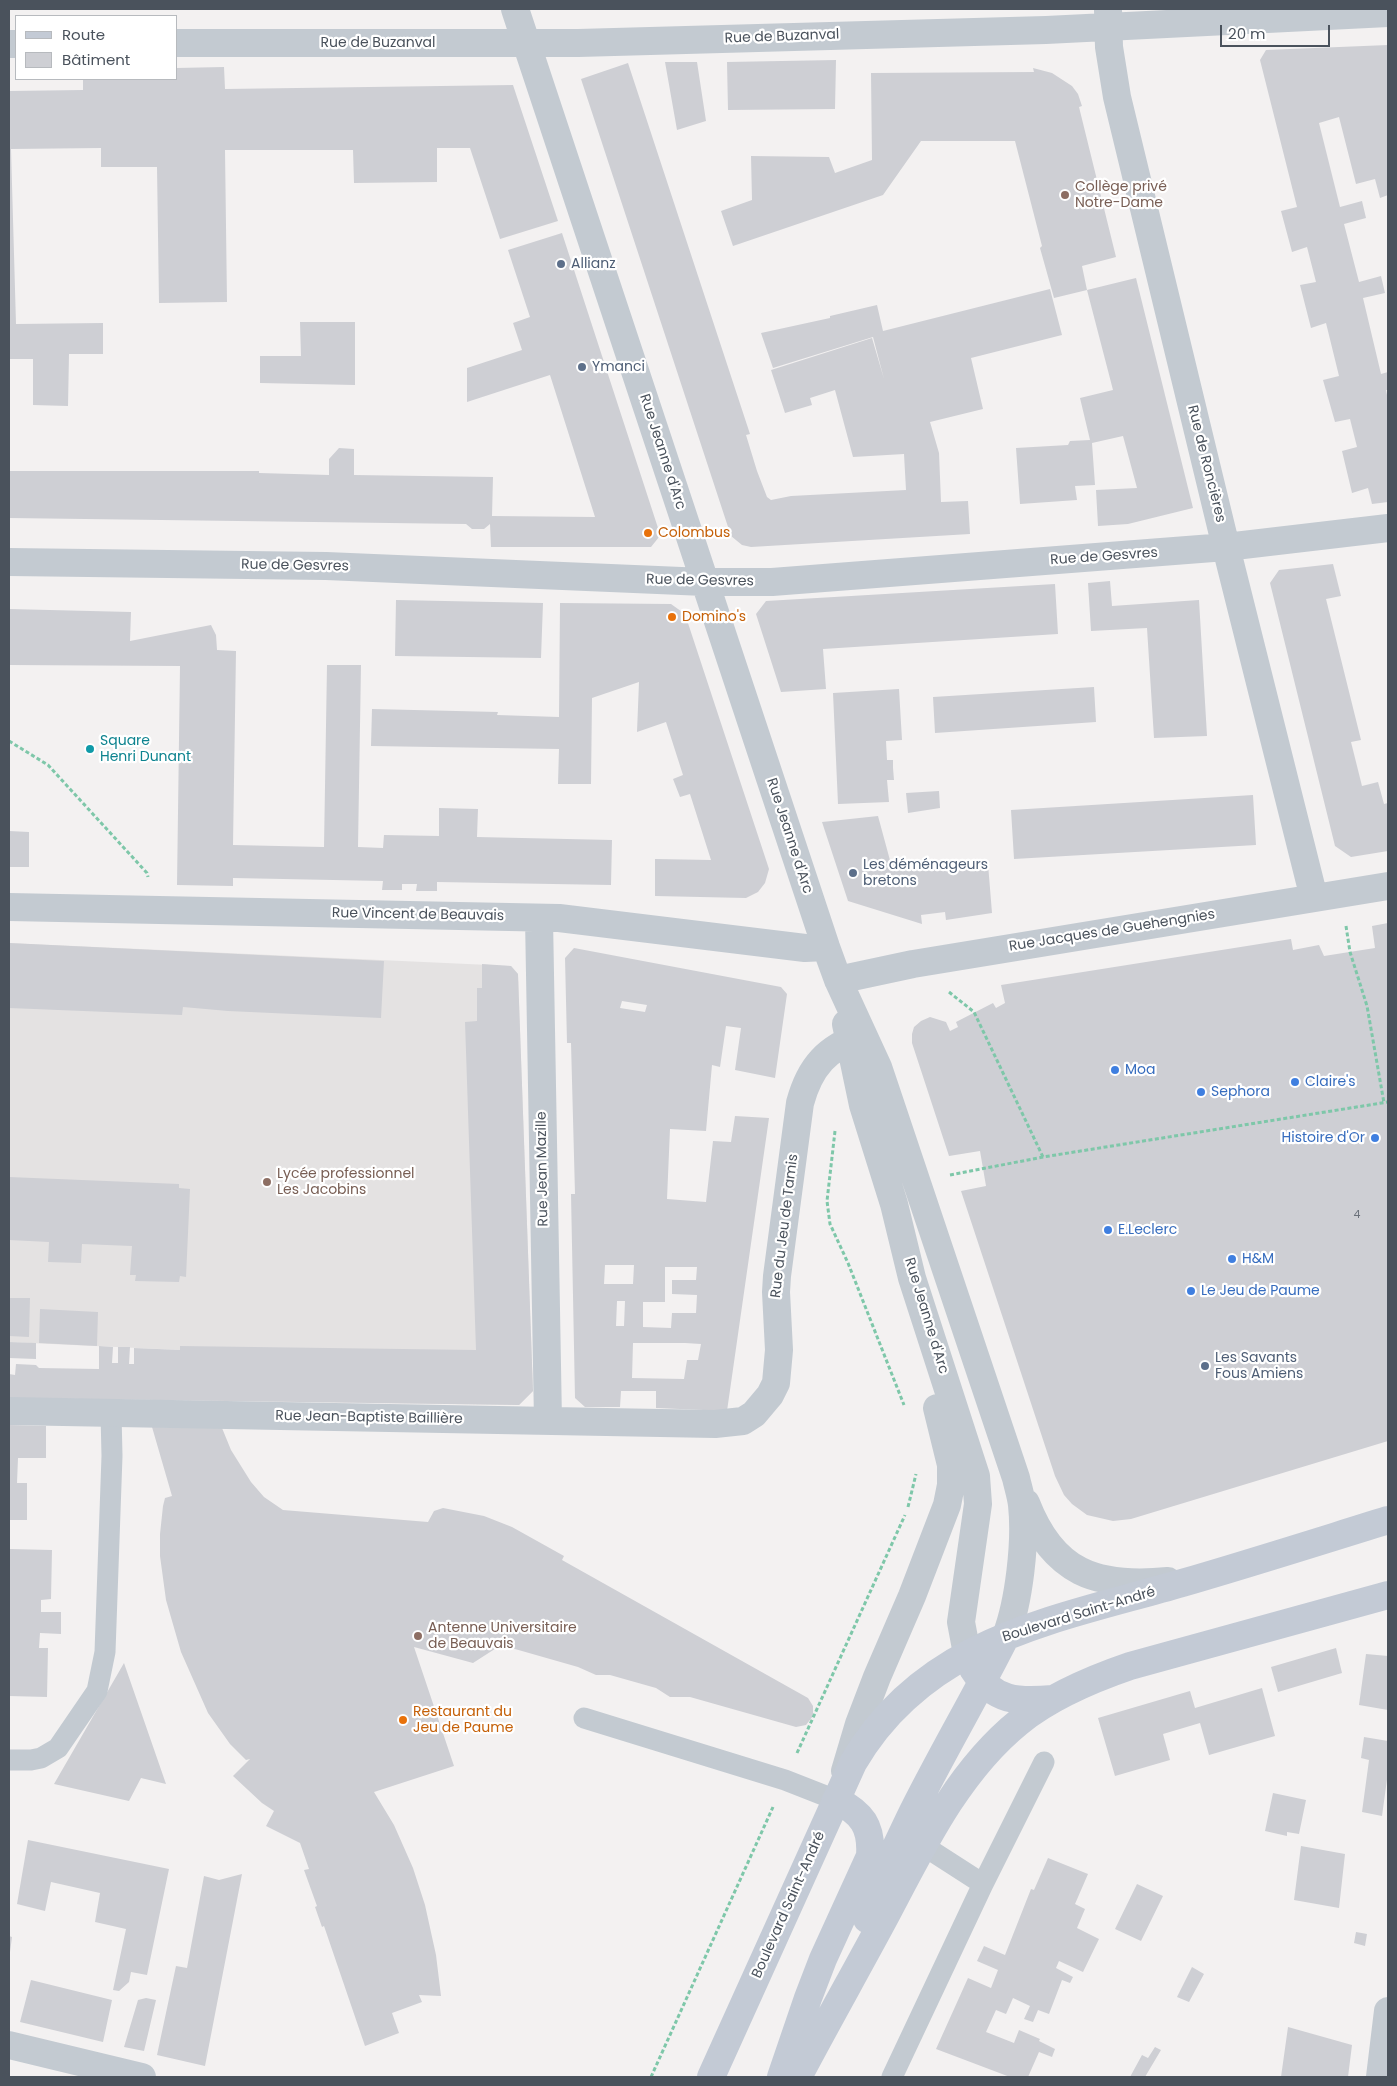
<!DOCTYPE html>
<meta charset="utf-8">
<style>
body{margin:0}
#map{position:relative;width:1397px;height:2086px;overflow:hidden;background:#f3f1f1;font-family:Poppins,sans-serif}
canvas{display:block}
.frame{position:absolute;inset:0;border:10px solid #4a525c;pointer-events:none}
.legend{position:absolute;left:15px;top:15px;width:162px;height:65px;box-sizing:border-box;background:#fff;border:1px solid #b7babe;margin:0;padding:6px 9px;list-style:none;font-size:15px;color:#4a525c}
.legend li{display:flex;align-items:center;gap:10px;height:25px}
.legend b{width:25px;border:1px solid #b7babe}
.scale{position:absolute;left:1220px;top:25px;width:110px;height:22px;box-sizing:border-box;border:2px solid #4a525c;border-top:0;padding-left:6px;font-size:15px;line-height:18px;white-space:nowrap;color:#4a525c;-webkit-text-stroke:4px #fff;paint-order:stroke}
</style>
<div id="map">
<canvas width="1397" height="2086"></canvas>
<div class="frame"></div>
<ul class="legend">
<li><b style="height:6px;background:#c3cad5"></b>Route</li>
<li><b style="height:14px;background:#cecfd4"></b>Bâtiment</li>
</ul>
<div class="scale">20 m</div>
</div>
<script>
const context = document.querySelector('canvas').getContext('2d');
context.lineJoin = 'round';
function fillPath(path, color) {
  context.fillStyle = color;
  context.fill(path, 'evenodd');
}
function trace(path, color, width, dash) {
  context.strokeStyle = color;
  context.lineWidth = width;
  context.lineCap = dash ? 'butt' : 'round';
  context.setLineDash(dash || []);
  context.stroke(path);
}
function drawText(font, color, halo, rows, align = 'center') {
  context.font = font + ' Poppins,sans-serif';
  context.lineWidth = 4.5;
  context.setLineDash([]);
  context.textBaseline = 'middle';
  context.strokeStyle = halo;
  context.fillStyle = color;
  for (const [text, x, y, turn = 0] of rows) {
    context.save();
    context.translate(x, y);
    context.rotate((+turn || 0) * Math.PI / 180);
    context.textAlign = isNaN(turn) ? turn : align;
    if (halo) context.strokeText(text, 0, 0);
    context.fillText(text, 0, 0);
    context.restore();
  }
}
fillPath(new Path2D(`
 M 9,943 L 511,966 L 518,974 L 533,1391 L 519,1405 L 178,1400 L 180,1350 L 9,1342 Z`), '#e4e2e2');
fillPath(new Path2D(`
 M 1388,45 L 1388,195 L 1380,198 L 1375,179 L 1356,184 L 1339,117 L 1319,123 L 1340,207 L 1362,201 L 1366,218 L 1344,224 L 1359,282 L 1381,276 L 1385,293 L 1363,298 L 1381,374 L 1388,372 L 1388,390 L 1386,390 L 1388,400 L 1388,502 L 1372,504 L 1368,488 L 1352,493 L 1342,451 L 1357,447 L 1350,419 L 1335,422 L 1323,380 L 1339,376 L 1326,323 L 1311,328 L 1300,285 L 1316,282 L 1307,247 L 1292,252 L 1281,211 L 1297,207 L 1260,60 L 1266,50 Z
 M 836,60 L 835,109 L 728,110 L 727,62 Z
 M 665,62 L 697,62 L 706,121 L 677,130 Z
 M 628,63 L 750,434 L 746,435 L 757,471 L 767,497 L 771,500 L 791,496 L 906,490 L 904,454 L 853,457 L 835,390 L 810,398 L 812,405 L 785,413 L 771,370 L 872,338 L 884,379 L 873,337 L 773,368 L 761,333 L 830,318 L 830,316 L 877,305 L 883,331 L 1050,289 L 1062,335 L 971,358 L 983,409 L 930,422 L 939,453 L 941,502 L 968,501 L 970,534 L 751,547 L 742,545 L 731,536 L 581,79 Z
 M 224,67 L 225,89 L 513,85 L 558,221 L 500,239 L 470,148 L 437,148 L 437,182 L 354,183 L 353,150 L 225,150 L 227,302 L 159,303 L 157,167 L 101,167 L 101,148 L 11,149 L 16,324 L 103,323 L 103,354 L 69,354 L 68,406 L 33,405 L 33,359 L 9,359 L 9,91 L 83,90 L 83,79 L 176,79 L 176,68 Z
 M 1033,68 L 1052,73 L 1072,86 L 1078,94 L 1082,106 L 1079,107 L 1116,257 L 1082,266 L 1087,290 L 1054,298 L 1040,248 L 1042,246 L 1015,141 L 921,141 L 883,195 L 733,246 L 721,211 L 752,200 L 751,156 L 829,157 L 835,173 L 872,160 L 871,73 L 1034,72 Z
 M 562,233 L 659,531 L 659,537 L 651,547 L 491,547 L 490,524 L 484,529 L 472,529 L 466,524 L 9,518 L 9,471 L 259,471 L 259,473 L 329,475 L 329,459 L 339,448 L 354,449 L 354,475 L 493,477 L 492,516 L 595,517 L 550,375 L 467,402 L 467,368 L 522,350 L 513,323 L 530,317 L 508,250 Z
 M 1136,278 L 1193,508 L 1128,524 L 1098,526 L 1096,490 L 1137,488 L 1123,436 L 1092,443 L 1095,485 L 1075,486 L 1077,500 L 1020,504 L 1016,448 L 1068,445 L 1070,441 L 1090,440 L 1080,398 L 1113,390 L 1087,290 Z
 M 300,322 L 355,322 L 355,385 L 260,383 L 260,356 L 301,356 Z
 M 1333,564 L 1341,596 L 1326,599 L 1361,740 L 1351,742 L 1362,786 L 1378,782 L 1384,804 L 1388,803 L 1388,851 L 1351,857 L 1335,846 L 1270,583 L 1279,570 Z
 M 1110,581 L 1112,606 L 1199,600 L 1207,736 L 1154,738 L 1147,628 L 1091,631 L 1088,583 Z
 M 1055,584 L 1058,634 L 823,649 L 826,689 L 781,692 L 756,614 L 766,601 Z
 M 396,600 L 543,603 L 541,658 L 395,656 Z
 M 560,603 L 671,604 L 685,614 L 769,869 L 765,883 L 758,892 L 746,898 L 655,896 L 655,859 L 711,860 L 690,794 L 680,797 L 673,779 L 683,775 L 666,722 L 637,732 L 639,682 L 592,698 L 591,784 L 558,784 L 559,749 L 371,746 L 372,709 L 498,712 L 497,715 L 559,717 Z
 M 9,609 L 131,612 L 130,641 L 211,625 L 216,635 L 217,650 L 236,651 L 233,845 L 324,847 L 327,665 L 361,665 L 358,847 L 383,848 L 384,835 L 439,836 L 439,808 L 478,809 L 477,837 L 612,840 L 611,885 L 437,882 L 437,891 L 416,891 L 417,884 L 402,884 L 402,890 L 382,890 L 383,881 L 233,878 L 233,886 L 177,885 L 180,666 L 9,665 Z
 M 1094,687 L 1096,722 L 935,733 L 933,697 Z
 M 899,689 L 902,740 L 886,741 L 887,760 L 893,760 L 893,768 L 894,780 L 887,780 L 889,802 L 838,804 L 833,693 Z
 M 939,791 L 940,808 L 908,813 L 906,793 Z
 M 1253,795 L 1256,845 L 1014,859 L 1011,810 Z
 M 878,816 L 891,864 L 939,862 L 940,867 L 988,864 L 992,913 L 946,920 L 945,912 L 921,915 L 922,924 L 848,901 L 822,822 Z
 M 9,831 L 29,832 L 29,867 L 9,867 Z
 M 1388,923 L 1388,1441 L 1131,1519 L 1113,1521 L 1087,1515 L 1072,1504 L 1064,1495 L 1055,1476 L 961,1191 L 986,1186 L 980,1151 L 949,1156 L 912,1043 L 912,1034 L 914,1027 L 921,1021 L 930,1017 L 946,1022 L 950,1031 L 958,1027 L 956,1022 L 993,1003 L 996,1008 L 1005,1003 L 1001,985 L 1291,939 L 1293,950 L 1319,945 L 1324,956 L 1375,948 L 1372,926 Z
 M 9,943 L 384,961 L 381,1018 L 228,1011 L 183,1007 L 182,1015 L 9,1008 Z
 M 574,948 L 781,987 L 787,994 L 775,1078 L 735,1070 L 741,1028 L 726,1026 L 720,1067 L 712,1065 L 706,1131 L 670,1129 L 667,1199 L 706,1202 L 713,1141 L 731,1142 L 735,1116 L 769,1118 L 727,1411 L 656,1408 L 656,1391 L 621,1391 L 620,1407 L 585,1407 L 575,1398 L 571,1194 L 575,1194 L 571,1043 L 567,1043 L 565,958 ZM 622,1001 L 647,1005 L 645,1012 L 620,1008 ZM 605,1265 L 634,1265 L 633,1284 L 604,1284 ZM 665,1267 L 697,1267 L 696,1280 L 672,1280 L 672,1294 L 697,1295 L 696,1313 L 672,1313 L 671,1328 L 643,1327 L 643,1302 L 665,1302 ZM 617,1301 L 625,1301 L 624,1326 L 616,1326 ZM 633,1343 L 685,1343 L 701,1344 L 698,1360 L 687,1360 L 684,1379 L 632,1378 Z
 M 482,964 L 511,966 L 518,974 L 533,1391 L 519,1405 L 9,1398 L 9,1374 L 15,1375 L 16,1364 L 36,1365 L 39,1368 L 99,1369 L 99,1346 L 113,1347 L 112,1363 L 118,1363 L 118,1347 L 130,1347 L 129,1364 L 134,1364 L 134,1348 L 180,1350 L 180,1346 L 476,1350 L 465,1022 L 477,1021 L 477,988 L 482,988 Z
 M 9,1177 L 179,1184 L 179,1188 L 190,1189 L 186,1277 L 180,1276 L 179,1282 L 135,1281 L 136,1275 L 130,1275 L 132,1246 L 82,1244 L 81,1263 L 48,1262 L 49,1242 L 9,1240 Z
 M 9,1298 L 30,1298 L 29,1337 L 9,1336 Z
 M 40,1309 L 98,1312 L 97,1346 L 39,1343 Z
 M 9,1342 L 36,1343 L 36,1359 L 9,1358 Z
 M 9,1425 L 46,1426 L 46,1458 L 18,1458 L 17,1483 L 27,1483 L 27,1520 L 9,1520 Z
 M 152,1427 L 222,1428 L 231,1450 L 251,1482 L 264,1497 L 283,1510 L 428,1522 L 434,1511 L 443,1508 L 484,1516 L 512,1527 L 564,1556 L 562,1560 L 808,1698 L 813,1706 L 813,1716 L 806,1725 L 796,1727 L 690,1697 L 670,1697 L 656,1688 L 610,1675 L 596,1675 L 578,1667 L 501,1645 L 473,1663 L 414,1647 L 454,1766 L 374,1792 L 394,1825 L 413,1868 L 425,1905 L 436,1955 L 441,1996 L 419,1995 L 422,2002 L 392,2013 L 399,2033 L 365,2046 L 324,1926 L 322,1927 L 315,1907 L 317,1906 L 304,1870 L 309,1869 L 300,1843 L 266,1826 L 274,1811 L 262,1803 L 233,1776 L 250,1759 L 246,1760 L 230,1744 L 208,1713 L 181,1652 L 166,1600 L 160,1556 L 160,1534 L 163,1506 L 165,1498 L 172,1496 Z
 M 9,1549 L 52,1550 L 51,1599 L 41,1600 L 41,1612 L 61,1612 L 61,1634 L 40,1633 L 39,1648 L 48,1648 L 47,1697 L 9,1696 Z
 M 1336,1648 L 1342,1673 L 1278,1692 L 1271,1667 Z
 M 1366,1654 L 1388,1656 L 1388,1710 L 1359,1705 Z
 M 124,1663 L 166,1784 L 141,1778 L 129,1801 L 54,1784 Z
 M 1262,1688 L 1275,1736 L 1209,1755 L 1200,1723 L 1163,1734 L 1170,1760 L 1115,1776 L 1098,1718 L 1190,1691 L 1195,1708 Z
 M 1364,1737 L 1388,1741 L 1388,1772 L 1382,1816 L 1362,1812 L 1369,1760 L 1361,1758 Z
 M 1273,1793 L 1306,1800 L 1299,1834 L 1287,1832 L 1287,1836 L 1265,1831 Z
 M 28,1840 L 169,1869 L 147,1975 L 131,1972 L 129,1982 L 119,1991 L 113,1990 L 126,1929 L 95,1922 L 100,1893 L 51,1882 L 45,1911 L 17,1904 Z
 M 1301,1846 L 1345,1854 L 1339,1908 L 1294,1900 Z
 M 1048,1858 L 1088,1874 L 1075,1904 L 1085,1909 L 1077,1928 L 1099,1939 L 1083,1972 L 1059,1961 L 1056,1968 L 1073,1977 L 1070,1983 L 1062,1980 L 1049,2014 L 1038,2010 L 1033,2022 L 1024,2019 L 1030,2006 L 1013,1998 L 1006,2014 L 996,2010 L 986,2032 L 1014,2043 L 1019,2030 L 1040,2039 L 1039,2041 L 1055,2049 L 1052,2057 L 1039,2052 L 1028,2077 L 1010,2077 L 936,2049 L 968,1978 L 991,1988 L 998,1970 L 977,1961 L 984,1946 L 1005,1955 L 1031,1889 L 1034,1890 Z
 M 242,1874 L 205,2066 L 157,2055 L 176,1966 L 187,1968 L 204,1876 L 219,1880 Z
 M 1137,1884 L 1163,1896 L 1141,1941 L 1115,1929 Z
 M 1356,1932 L 1367,1934 L 1365,1946 L 1354,1943 Z
 M 9,1936 L 12,1937 L 10,1952 L 9,1952 Z
 M 1192,1967 L 1204,1974 L 1189,2002 L 1177,1997 Z
 M 31,1980 L 112,2000 L 103,2042 L 20,2022 Z
 M 146,1998 L 156,2000 L 144,2051 L 124,2047 L 138,2000 Z
 M 1288,2027 L 1352,2045 L 1348,2077 L 1281,2077 Z
 M 1155,2047 L 1161,2050 L 1145,2077 L 1130,2077 L 1142,2055 L 1148,2058 Z`), '#cecfd4');
trace(new Path2D(`
 M 9,741 L 48,765 L 147,873 L 148,877
 M 1346,926 L 1350,952 L 1367,1006 L 1384,1103
 M 949,992 L 974,1012 L 1043,1157
 M 835,1131 L 827,1201 L 830,1224 L 848,1263 L 904,1405
 M 950,1175 L 1043,1157 L 1388,1102
 M 908,1507 L 916,1474
 M 797,1753 L 905,1515
 M 651,2077 L 773,1807`), '#7ec7a9', 3, [4, 2.5]);
trace(new Path2D(`
 M 584,1718 L 785,1780 L 836,1800
 M 9,1760 L 31,1760 L 41,1758 L 58,1748 L 97,1691 L 105,1652 L 112,1456 L 111,1413
 M 924,1846 L 983,1884
 M 892,2077 L 983,1884 L 1044,1762`), '#c3cad1', 21);
trace(new Path2D(`
 M 515,9 L 826,947 L 838,980 L 878,1067 L 1016,1478 C 1018,1487 1021,1496 1022,1505 C 1026,1542 1019,1602 1006,1636
 M 1108,10 L 1109,47 L 1117,97 L 1226,547 L 1314,898
 M 176,43 L 578,43 L 1046,30 L 1388,13
 M 9,44 L 16,44
 M 9,562 L 326,566 L 705,582 L 772,582 L 1226,547 L 1388,528
 M 9,907 L 559,918 L 805,948 L 826,947
 M 539,918 L 548,1421
 M 838,980 L 913,964 L 1388,886
 M 846,1024 L 863,1105 L 894,1204 L 912,1278 L 976,1476 L 978,1504 L 961,1622 L 967,1654
 M 9,1411 L 715,1424 L 743,1421 L 754,1414 L 770,1395 L 776,1383 L 779,1350 L 776,1292 L 777,1276 L 800,1103 C 810,1066 827,1048 863,1035
 M 1026,1503 C 1053,1573 1096,1588 1168,1581
 M 845,1771 L 859,1724 L 877,1677 L 912,1596 L 947,1505 L 951,1485 L 951,1465 L 937,1408
 M 9,2045 L 142,2077
 M 1380,2077 L 1388,2011`), '#c3cad1', 28);
trace(new Path2D(`
 M 973,1669 C 994,1702 1018,1702 1053,1699
 M 867,1919 C 901,1819 959,1730 1006,1636
 M 711,2077 L 853,1763 C 925,1639 1055,1620 1182,1583 C 1251,1563 1320,1541 1388,1520
 M 781,2077 L 808,1998 L 823,1959 L 870,1856 C 872,1826 862,1813 836,1800
 M 798,2077 C 826,2024 856,1971 885,1917 C 921,1849 957,1772 1019,1722 C 1051,1696 1092,1679 1130,1666 L 1388,1595`), '#c3cad5', 28);
for (const [x, y, r, color] of [
 [1065,195,5,"#8d6e63"],
 [561,264,5,"#5c6f8a"],
 [582,367,5,"#5c6f8a"],
 [648,533,5,"#e8710a"],
 [672,617,5,"#e8710a"],
 [90,749,5,"#0f9aa8"],
 [853,873,5,"#5c6f8a"],
 [1115,1070,5,"#3f7fe0"],
 [1295,1082,5,"#3f7fe0"],
 [1201,1092,5,"#3f7fe0"],
 [1375,1138,5,"#3f7fe0"],
 [267,1182,5,"#8d6e63"],
 [1108,1230,5,"#3f7fe0"],
 [1232,1259,5,"#3f7fe0"],
 [1191,1291,5,"#3f7fe0"],
 [1205,1366,5,"#5c6f8a"],
 [418,1636,5,"#8d6e63"],
 [403,1720,5,"#e8710a"]
]) {
  const dot = new Path2D();
  dot.arc(x, y, r, 0, 2 * Math.PI);
  context.fillStyle = color;
  context.fill(dot);
  trace(dot, '#fff', 2);
}
drawText('11px', '#6b717a', null, [
 ["4",1357,1215]
]);
drawText('14px', '#4a525c', '#fff', [
 ["Rue de Buzanval",782,37,-2],
 ["Rue de Buzanval",378,43],
 ["Rue Jeanne d'Arc",662,452,72],
 ["Rue de Roncières",1206,464,76],
 ["Rue de Gesvres",1104,557,-4],
 ["Rue de Gesvres",295,566,1],
 ["Rue de Gesvres",700,581,1],
 ["Rue Jeanne d'Arc",789,836,72],
 ["Rue Vincent de Beauvais",418,915,1],
 ["Rue Jacques de Guehengnies",1112,931,-9],
 ["Rue Jean Mazille",543,1169,-91],
 ["Rue du Jeu de Tamis",785,1226,-83],
 ["Rue Jeanne d'Arc",926,1316,73],
 ["Rue Jean-Baptiste Baillière",369,1418,1],
 ["Boulevard Saint-André",1079,1615,-17],
 ["Boulevard Saint-André",789,1905,-66]
]);
drawText('14px', '#785e54', '#fff', [
 ["Collège privé",1075,187],
 ["Notre-Dame",1075,203],
 ["Lycée professionnel",277,1174],
 ["Les Jacobins",277,1190],
 ["Antenne Universitaire",428,1628],
 ["de Beauvais",428,1644]
], 'left');
drawText('14px', '#4e5e75', '#fff', [
 ["Allianz",571,264],
 ["Ymanci",592,367],
 ["Les déménageurs",863,865],
 ["bretons",863,881],
 ["Les Savants",1215,1358],
 ["Fous Amiens",1215,1374]
], 'left');
drawText('14px', '#c56008', '#fff', [
 ["Colombus",658,533],
 ["Domino's",682,617],
 ["Restaurant du",413,1712],
 ["Jeu de Paume",413,1728]
], 'left');
drawText('14px', '#0d838f', '#fff', [
 ["Square",100,741],
 ["Henri Dunant",100,757]
], 'left');
drawText('14px', '#366cbe', '#fff', [
 ["Moa",1125,1070],
 ["Claire's",1305,1082],
 ["Sephora",1211,1092],
 ["Histoire d'Or",1365,1138,"right"],
 ["E.Leclerc",1118,1230],
 ["H&M",1242,1259],
 ["Le Jeu de Paume",1201,1291]
], 'left');
</script>
